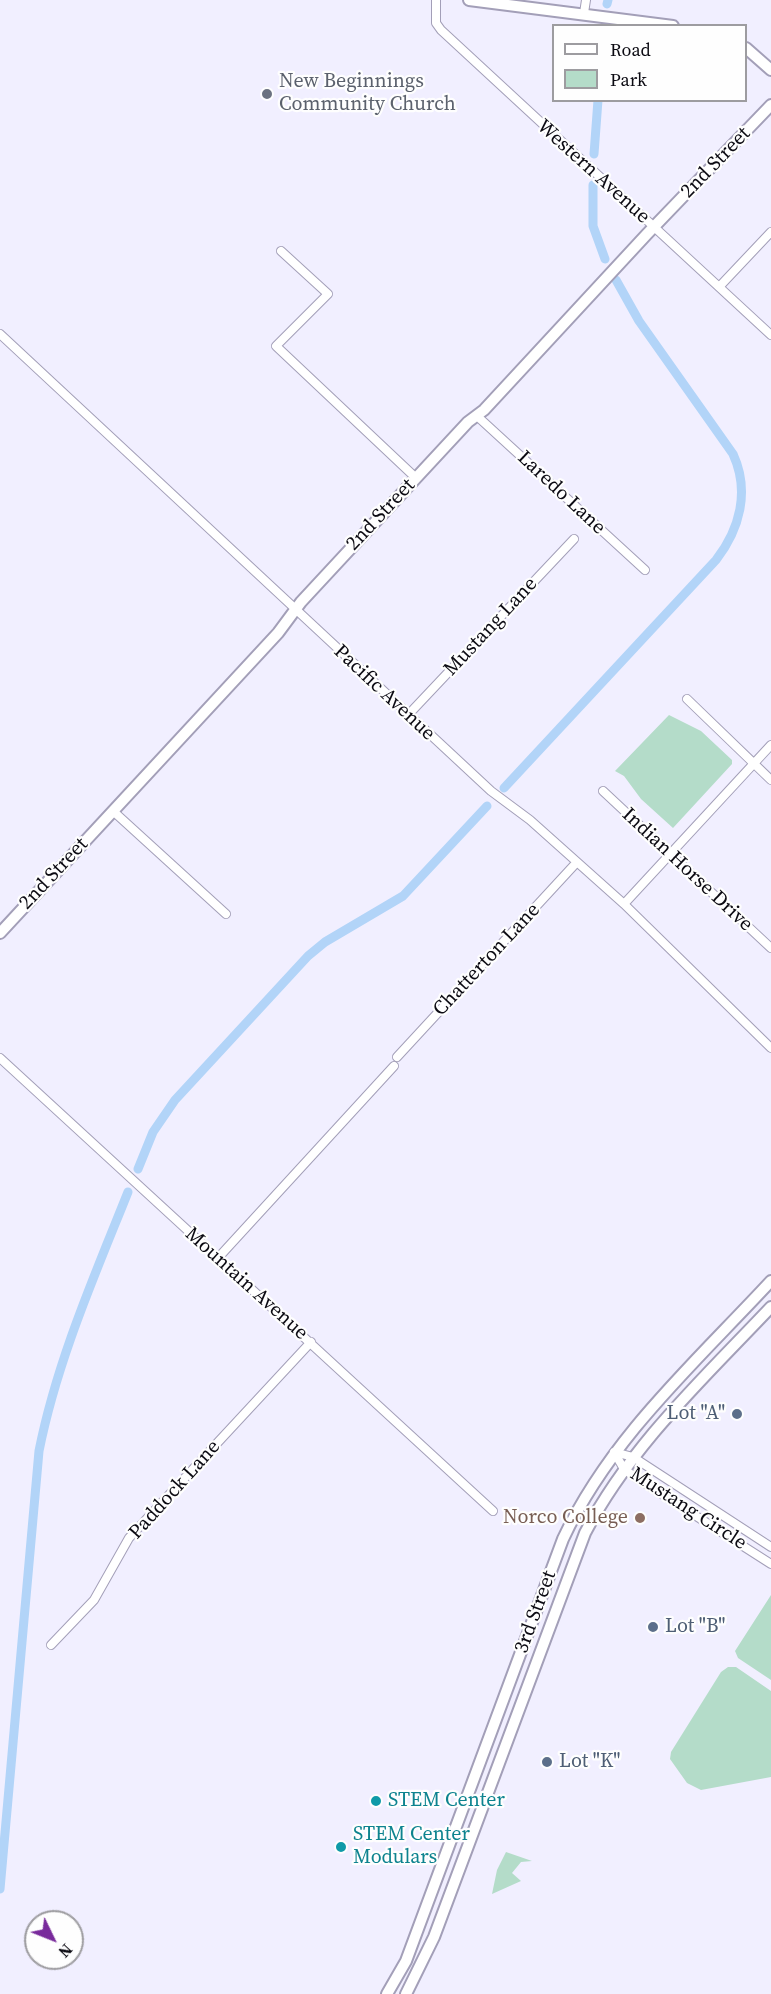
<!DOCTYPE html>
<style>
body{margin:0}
#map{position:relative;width:771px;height:1994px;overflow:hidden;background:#f1efff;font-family:"Source Serif 4",serif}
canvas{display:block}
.legend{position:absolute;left:552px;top:24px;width:195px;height:78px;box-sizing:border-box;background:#fefefe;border:2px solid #9d9ca0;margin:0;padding:8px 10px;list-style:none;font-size:18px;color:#0b0a12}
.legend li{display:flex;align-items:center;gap:12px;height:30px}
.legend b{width:30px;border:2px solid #9d9ca0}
.north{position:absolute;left:24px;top:1910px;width:60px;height:60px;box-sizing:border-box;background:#fefefe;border:2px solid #9d9ca0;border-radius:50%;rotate:133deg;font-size:16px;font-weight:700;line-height:24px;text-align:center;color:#0b0a12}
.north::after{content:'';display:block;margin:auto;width:21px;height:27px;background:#782a9b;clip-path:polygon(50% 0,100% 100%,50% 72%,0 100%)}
</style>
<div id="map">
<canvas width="771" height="1994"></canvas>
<ul class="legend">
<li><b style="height:8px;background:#fff"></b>Road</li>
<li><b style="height:16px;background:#b4dcc9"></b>Park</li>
</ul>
<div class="north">N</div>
</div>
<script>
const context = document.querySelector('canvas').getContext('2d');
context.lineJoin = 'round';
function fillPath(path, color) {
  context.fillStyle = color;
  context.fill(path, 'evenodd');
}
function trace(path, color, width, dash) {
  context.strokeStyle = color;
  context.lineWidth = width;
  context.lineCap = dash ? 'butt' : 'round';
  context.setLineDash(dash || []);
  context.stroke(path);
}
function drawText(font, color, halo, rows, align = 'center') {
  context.font = font + ' "Source Serif 4",serif';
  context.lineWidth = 4.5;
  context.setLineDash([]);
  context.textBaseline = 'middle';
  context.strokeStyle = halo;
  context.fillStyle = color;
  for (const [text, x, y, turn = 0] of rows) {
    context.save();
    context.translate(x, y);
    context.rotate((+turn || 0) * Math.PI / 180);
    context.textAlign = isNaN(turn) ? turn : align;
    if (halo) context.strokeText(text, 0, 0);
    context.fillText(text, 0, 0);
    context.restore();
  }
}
fillPath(new Path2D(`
 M 669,715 L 701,731 L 732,760 L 732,764 L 673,828 L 641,799 L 624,776 L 615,771 Z
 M 771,1595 L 771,1680 L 738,1658 L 735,1651 Z
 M 728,1667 L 736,1667 L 771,1691 L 771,1777 L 701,1790 L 687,1783 L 670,1759 L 671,1752 L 721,1672 Z
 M 506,1852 L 532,1861 L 521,1862 L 512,1873 L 521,1881 L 492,1894 L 497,1870 Z`), '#b4dcc9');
trace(new Path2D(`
 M 607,4 L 608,0
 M 594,154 L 598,100
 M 593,185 L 593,226 L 605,259
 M 504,788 L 716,560 C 740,529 750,491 733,454 L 639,321 L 616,280
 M 138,1169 L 153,1132 L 175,1100 L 308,956 L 325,942 L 403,896 L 487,806
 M 0,1889 L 39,1451 C 57,1361 94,1277 128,1192`), '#b2d4f8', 9);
const street = new Path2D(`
 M 436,0 L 436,23 L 441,30 L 771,335
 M 584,13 L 586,0
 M 281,251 L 328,294 L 276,346 L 416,478
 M 719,287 L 771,232
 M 0,334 L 491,791 L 530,820 L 624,904 L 771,1048
 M 477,416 L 645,570
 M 687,699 L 771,780
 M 408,715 L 574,539
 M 603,791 L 771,948
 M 113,811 L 226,914
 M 624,904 L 771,745
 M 397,1057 L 577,862
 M 0,1058 L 493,1511
 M 217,1259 L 394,1066
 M 614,1452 L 624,1469 L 632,1475 L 771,1564
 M 614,1452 L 633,1457 L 771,1547
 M 51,1645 L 94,1600 L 129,1538 L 311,1342`);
const secondary = new Path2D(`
 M 469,0 L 673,26
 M 746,48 L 771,70
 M 0,933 L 278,633 L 301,602 L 468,422 L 484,410 L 647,234 L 771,105
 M 387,1994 L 406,1961 L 563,1539 C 611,1437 695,1363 771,1281
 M 406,1994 L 434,1937 L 585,1533 C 631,1445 704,1378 771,1307`);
trace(street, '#a39fb8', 10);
trace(secondary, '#a39fb8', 14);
trace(street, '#fff', 8);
trace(secondary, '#fff', 10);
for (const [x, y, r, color] of [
 [267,94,6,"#6b7280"],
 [737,1414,6,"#5c6f8a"],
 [640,1518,6,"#8d6e63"],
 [653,1627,6,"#5c6f8a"],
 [547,1762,6,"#5c6f8a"],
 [376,1801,6,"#0f9aa8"],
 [341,1847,6,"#0f9aa8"]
]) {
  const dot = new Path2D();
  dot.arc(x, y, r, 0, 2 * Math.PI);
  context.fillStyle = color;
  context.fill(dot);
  trace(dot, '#fefefe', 2);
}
drawText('20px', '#5b616d', '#fefefe', [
 ["New Beginnings",279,82],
 ["Community Church",279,105]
], 'left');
drawText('20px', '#0b0a12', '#fefefe', [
 ["2nd Street",716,163,-46],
 ["Western Avenue",593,172,42],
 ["Laredo Lane",561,493,43],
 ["2nd Street",381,515,-47],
 ["Mustang Lane",491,627,-47],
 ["Pacific Avenue",384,693,43],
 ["Indian Horse Drive",687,870,43],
 ["2nd Street",54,874,-47],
 ["Chatterton Lane",487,960,-47],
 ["Mountain Avenue",246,1284,42],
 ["Paddock Lane",175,1490,-48],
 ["Mustang Circle",688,1509,33],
 ["3rd Street",536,1612,-70]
]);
drawText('20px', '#4e5e75', '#fefefe', [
 ["Lot \"A\"",725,1414,"right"],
 ["Lot \"B\"",665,1627],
 ["Lot \"K\"",559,1762]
], 'left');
drawText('20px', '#785e54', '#fefefe', [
 ["Norco College",628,1518]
], 'right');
drawText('20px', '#0d838f', '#fefefe', [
 ["STEM Center",388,1801],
 ["STEM Center",353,1835],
 ["Modulars",353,1858]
], 'left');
</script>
